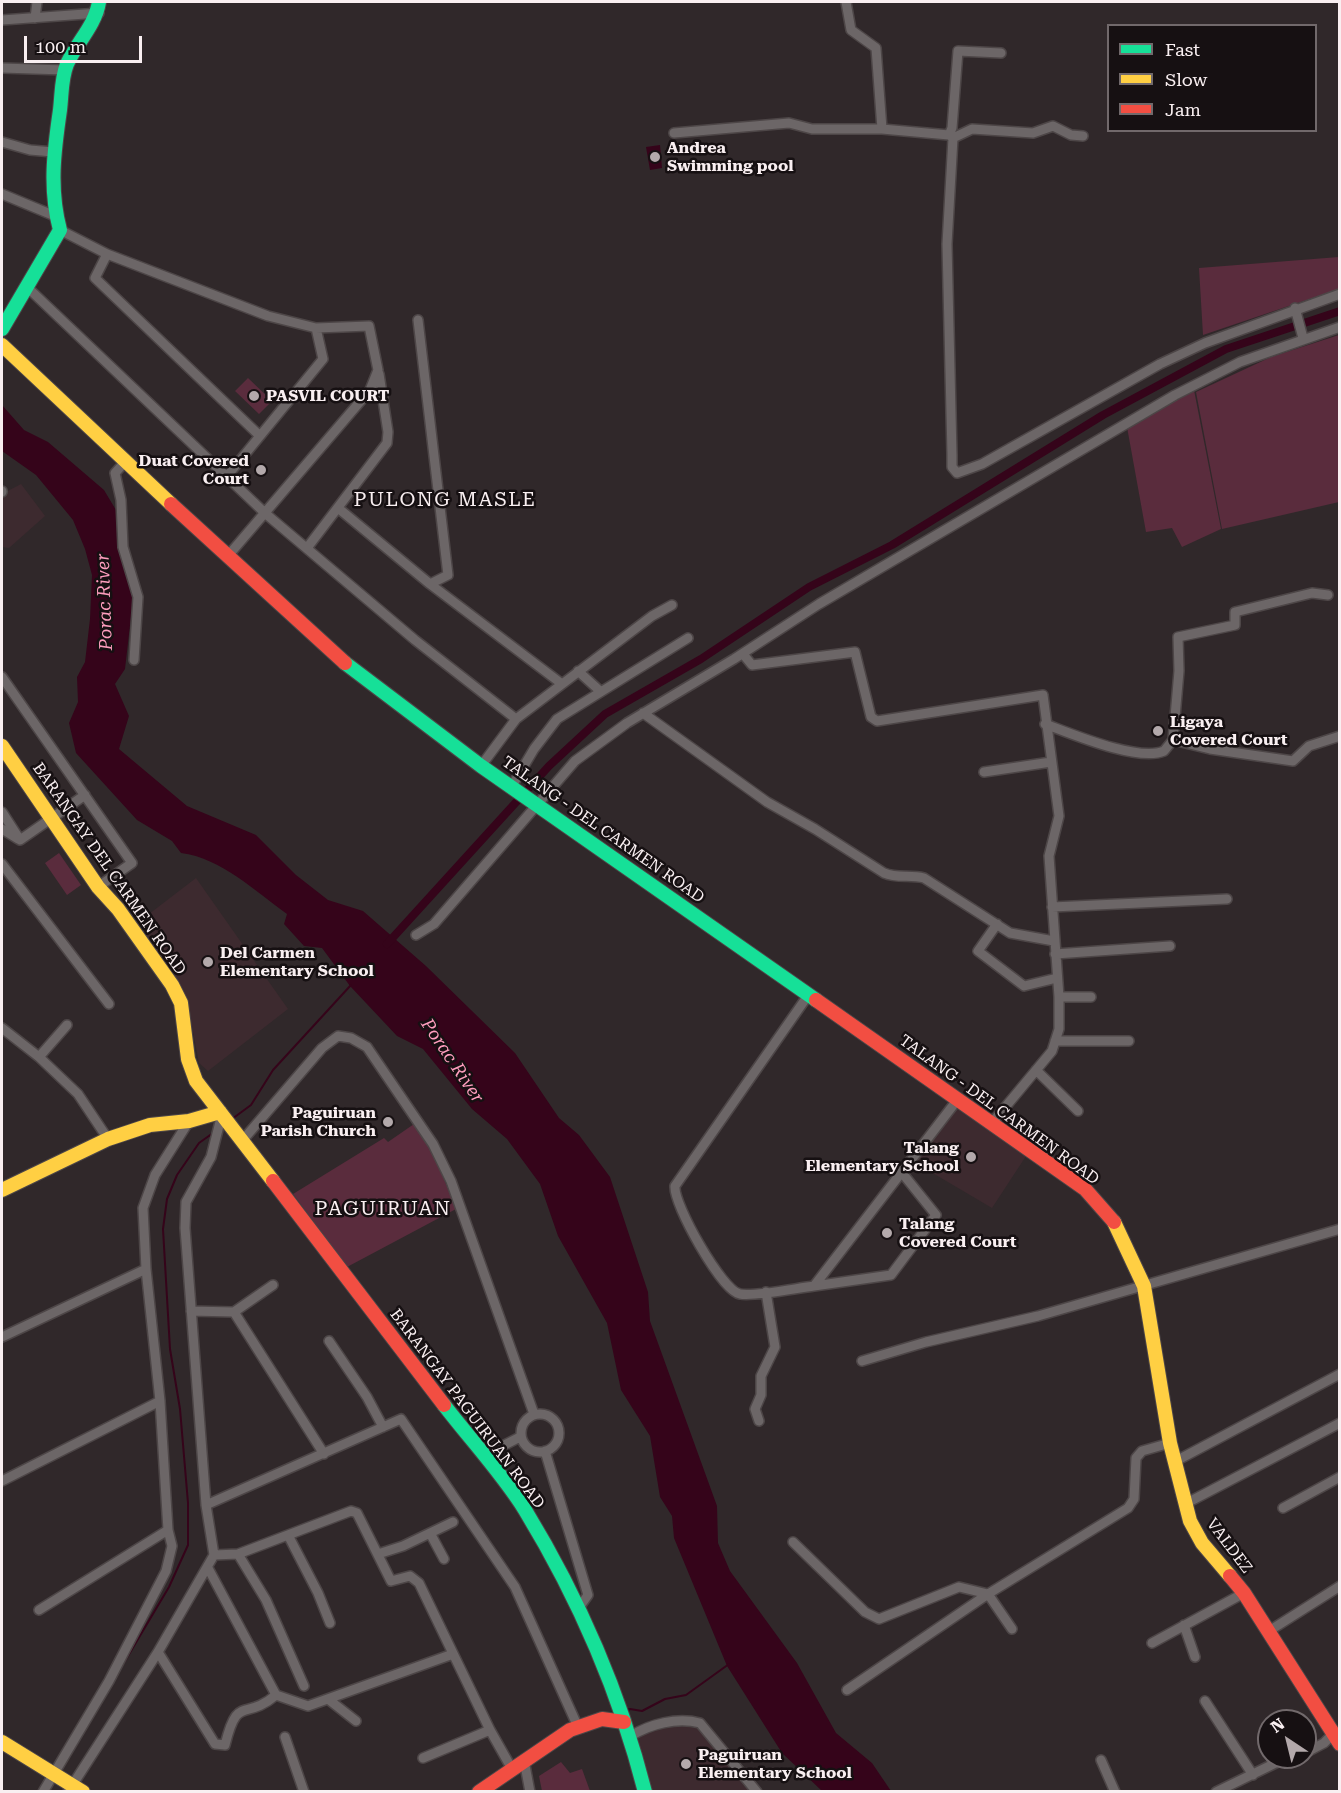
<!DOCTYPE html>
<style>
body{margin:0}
#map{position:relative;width:1341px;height:1793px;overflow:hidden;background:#30282a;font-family:"Roboto Serif",serif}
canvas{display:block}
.frame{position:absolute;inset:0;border:3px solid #f9eff1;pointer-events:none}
.legend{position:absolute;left:1107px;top:24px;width:210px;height:108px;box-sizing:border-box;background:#161012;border:2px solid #71696b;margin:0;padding:8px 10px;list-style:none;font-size:18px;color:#f9eff1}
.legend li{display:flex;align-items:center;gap:12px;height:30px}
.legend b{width:30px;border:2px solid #71696b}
.north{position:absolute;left:1257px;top:1709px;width:60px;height:60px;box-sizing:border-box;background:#161012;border:2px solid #71696b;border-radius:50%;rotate:325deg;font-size:16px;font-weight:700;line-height:24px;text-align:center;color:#f9eff1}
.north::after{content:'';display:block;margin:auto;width:21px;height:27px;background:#b3a9ab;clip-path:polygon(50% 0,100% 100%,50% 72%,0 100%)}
.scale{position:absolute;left:24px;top:36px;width:118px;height:27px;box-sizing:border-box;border:3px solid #f9eff1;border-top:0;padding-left:8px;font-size:18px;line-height:21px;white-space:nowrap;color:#f9eff1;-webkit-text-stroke:4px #161012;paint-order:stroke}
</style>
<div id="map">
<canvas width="1341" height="1793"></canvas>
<div class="frame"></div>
<ul class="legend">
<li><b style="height:8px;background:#16e098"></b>Fast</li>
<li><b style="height:8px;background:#ffcf43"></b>Slow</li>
<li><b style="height:8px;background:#f24e42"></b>Jam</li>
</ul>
<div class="north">N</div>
<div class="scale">100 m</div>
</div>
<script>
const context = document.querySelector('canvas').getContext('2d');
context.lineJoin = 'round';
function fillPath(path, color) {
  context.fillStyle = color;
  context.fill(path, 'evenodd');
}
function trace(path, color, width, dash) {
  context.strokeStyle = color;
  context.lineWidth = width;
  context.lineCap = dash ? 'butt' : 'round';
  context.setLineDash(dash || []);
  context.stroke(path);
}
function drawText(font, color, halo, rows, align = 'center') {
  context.font = font + ' "Roboto Serif",serif';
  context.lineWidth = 5;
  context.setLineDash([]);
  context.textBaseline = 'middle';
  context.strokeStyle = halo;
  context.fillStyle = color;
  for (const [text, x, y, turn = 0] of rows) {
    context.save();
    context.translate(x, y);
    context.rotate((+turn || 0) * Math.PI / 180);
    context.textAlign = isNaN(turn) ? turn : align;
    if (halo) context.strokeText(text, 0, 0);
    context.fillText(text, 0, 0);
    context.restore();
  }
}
fillPath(new Path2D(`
 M 21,484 L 45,516 L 9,548 L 2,547 L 2,494 Z
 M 196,878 L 288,1009 L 208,1071 L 199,1063 L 187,1000 L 136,924 Z
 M 957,1104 L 1028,1153 L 992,1208 L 914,1162 Z
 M 676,1724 L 693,1725 L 702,1731 L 753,1791 L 648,1791 L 635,1736 Z`), '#3d2a2f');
fillPath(new Path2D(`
 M 1339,257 L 1339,289 L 1203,335 L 1199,268 Z
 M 1339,335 L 1339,502 L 1222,529 L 1196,392 L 1271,357 Z
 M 248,378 L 272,401 L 259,414 L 235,391 Z
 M 1194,390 L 1221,529 L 1182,547 L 1172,528 L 1146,532 L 1127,427 Z
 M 59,853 L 81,885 L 67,895 L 45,863 Z
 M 414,1124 L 431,1147 L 456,1209 L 347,1267 L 293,1194 L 384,1138 L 388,1142 Z
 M 561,1762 L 570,1773 L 582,1769 L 590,1791 L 542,1791 L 539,1776 Z`), '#5a2c3d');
fillPath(new Path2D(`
 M 660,145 L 662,168 L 650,170 L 646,147 Z
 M 2,405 L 24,430 L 48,442 L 104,490 L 116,510 L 120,551 L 133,599 L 125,669 L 115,684 L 129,716 L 119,749 L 187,806 L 256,835 L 296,875 L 328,900 L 363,911 L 426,966 L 515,1053 L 559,1118 L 579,1135 L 610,1177 L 648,1292 L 650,1321 L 717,1506 L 718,1543 L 730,1571 L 797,1663 L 836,1733 L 872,1763 L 891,1791 L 822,1791 L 782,1753 L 727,1666 L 674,1538 L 672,1516 L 660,1497 L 650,1436 L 621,1390 L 607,1323 L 558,1236 L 540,1184 L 507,1139 L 472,1109 L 423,1049 L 397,1036 L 350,986 L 322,948 L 304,946 L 284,924 L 287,914 C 255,891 221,858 181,853 L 172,841 L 137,820 L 76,753 L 69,723 L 78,702 L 77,677 L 85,662 L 90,619 L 92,575 L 85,549 L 73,520 L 36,475 L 2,451 Z`), '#35041a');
trace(new Path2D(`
 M 232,1119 L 251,1105 L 273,1070 L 351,985
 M 116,1676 L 169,1587 L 188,1545 L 188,1503 L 180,1409 L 170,1349 L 163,1229 L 167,1199 L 177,1175 L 199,1143 L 213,1133
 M 626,1711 L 630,1709 L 642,1711 L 665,1699 L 686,1695 L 729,1664`), '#35041a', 2);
trace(new Path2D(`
 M 387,944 L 549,766 L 605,714 L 701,659 L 809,587 L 892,545 L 1103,415 L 1226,349 L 1340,311`), '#35041a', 8);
const street = new Path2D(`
 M 846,2 L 851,30 L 876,48 L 882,129
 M 35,18 L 37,2
 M 2,20 L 99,13
 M 2,68 L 65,70
 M 674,133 L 789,123 L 812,129 L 882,129 L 949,135 L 953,138 L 947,244 L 952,455 L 952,467 L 957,473 L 982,464 L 1160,364 L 1205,343 L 1340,294
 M 949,135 L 952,128 L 958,51 L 1001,53
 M 953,138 L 972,129 L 1033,133 L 1053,126 L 1071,135 L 1083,136
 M 2,142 L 30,150 L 53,152
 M 2,194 L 55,216
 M 60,230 L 107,254 L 268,316 L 316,328 L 369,326 L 378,370 L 370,390 L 227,557
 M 107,254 L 95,278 L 260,436
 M 27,287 L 266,514 L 415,640 L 516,719
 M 1295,308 L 1303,338
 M 418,320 L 448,575 L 430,584
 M 125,462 L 115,473 L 121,500 L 123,547 L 138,597 L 134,660
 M 228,475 L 323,359 L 316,328
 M 2,491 L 2,492
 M 338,508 L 430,584 L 562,684
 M 307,548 L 387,443 L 388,432 L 379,374
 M 1328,595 L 1312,593 L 1235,612 L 1235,625 L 1178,637 L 1179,671 L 1173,740 L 1210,749 L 1293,761 L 1309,746 L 1340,736
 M 743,654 L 752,665 L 855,652 L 871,717 L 877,721 L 1043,695 L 1059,816 L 1049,856 L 1059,997 L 1059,1029 L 1052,1051 L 992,1123
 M 578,671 L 600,691
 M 2,677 L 132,863 L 98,887
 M 643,713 L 767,802 L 815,829 L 884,873 C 898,879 910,874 924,878 L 1010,933 L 1054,941
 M 1045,724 C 1072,734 1138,762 1164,751 L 1173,740
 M 481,766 L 516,719 L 652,616 L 672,605
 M 984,772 L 1051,762
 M 512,786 L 534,749 L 557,719 L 688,638
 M 2,812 L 20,840
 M 2,829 L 18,839
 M 20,840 L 85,795
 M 2,864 L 109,1004
 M 1052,907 L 1227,899
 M 997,924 L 978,951 L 1024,986 L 1057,978
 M 416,935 L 434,924 L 575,761 L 627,723 L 734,659 L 819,604 L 1175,395 L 1240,362 L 1340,327
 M 1055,954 L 1170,946
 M 809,994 L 675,1186 C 673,1204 722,1291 740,1294 C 754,1297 797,1288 814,1286 L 958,1099
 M 1059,997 L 1091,997
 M 2,1028 L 39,1057 L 78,1094 L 108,1139
 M 1055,1041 L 1129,1041
 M 39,1057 L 67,1025
 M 1036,1070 L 1078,1111
 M 242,1141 L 322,1048 L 338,1036 L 351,1038 L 367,1047 L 433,1144 L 451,1181 L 534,1414
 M 273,1285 L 234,1312 L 324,1454
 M 814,1286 L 891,1275 L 936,1215 L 903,1174
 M 191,1311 L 234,1312
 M 2,1337 L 146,1269
 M 329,1341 L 367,1397 L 383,1427
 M 862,1361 L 926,1342 L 1038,1316 L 1340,1229
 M 160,1401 L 168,1530
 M521 1433a19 19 0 1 1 38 0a19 19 0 1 1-38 0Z
 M 759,1421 L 755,1409 L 761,1395 L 761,1376 L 775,1347 L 766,1292
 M 545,1451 L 588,1595 L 578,1609
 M 483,1456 L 520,1437
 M 1174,1462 L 1340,1374
 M 2,1481 L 160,1401 L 146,1269 L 143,1208 L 155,1175 L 189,1121
 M 1185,1504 L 1340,1423
 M 206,1505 L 401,1419 L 515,1587 L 578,1727
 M 1283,1508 L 1340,1477
 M 430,1533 L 444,1559
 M 288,1535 L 318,1593 L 330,1623
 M 793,1542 L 865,1612 L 879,1619 L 959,1587 L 988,1594 L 1012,1629
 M 238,1554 L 266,1600 L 304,1686
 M 378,1554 L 403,1546 L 453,1522
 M 214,1555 L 238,1554 L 351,1511 L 357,1513 L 391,1581 L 410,1576 L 419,1583 L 490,1730 L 512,1769
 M 208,1568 L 276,1695 L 308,1706 L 453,1654
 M 39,1610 L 168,1530 L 172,1546 L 166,1571 L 109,1681 L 43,1792
 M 1184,1625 L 1195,1657
 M 1269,1631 L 1340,1586
 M 1152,1643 L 1244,1593
 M 158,1652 L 215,1744 L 225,1745 C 238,1693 244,1722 276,1695
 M 847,1690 L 988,1594 L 1128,1508 L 1134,1499 L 1136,1458 L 1142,1451 L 1170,1443
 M 328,1699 L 356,1721
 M 1205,1701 L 1253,1775
 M 631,1736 C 650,1724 677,1717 700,1723 L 757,1792
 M 285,1737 L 304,1792
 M 1305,1753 L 1324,1743 L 1333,1734
 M 423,1758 L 490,1730
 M 524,1760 L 530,1792
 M 1101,1760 L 1115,1792
 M 68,1792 L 158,1652 L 214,1555 L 206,1505 L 185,1228 L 186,1202 L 211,1157 L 222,1114
 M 1216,1792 L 1288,1757`);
const fast = new Path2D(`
 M 2,329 L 60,230 C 49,189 54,151 60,110 C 62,94 61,79 67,64 C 77,42 95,26 99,2
 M 345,663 L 481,766 L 816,1000
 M 444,1405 C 470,1439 502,1473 525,1510 C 578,1597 620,1694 645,1792`);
const slow = new Path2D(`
 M 2,345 L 171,504
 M 2,746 L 98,887 L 118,909 L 172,985 L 181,1003 L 188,1059 L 196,1081 L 273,1181
 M 2,1190 L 108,1139 L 150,1125 L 189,1121 L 220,1112
 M 1114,1222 L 1144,1286 L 1170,1443 L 1190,1521 L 1202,1543 L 1230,1576
 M 2,1742 L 83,1792`);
const jam = new Path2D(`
 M 171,504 L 345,663
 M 816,1000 L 1085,1189 L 1114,1222
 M 273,1181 L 444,1405
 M 1230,1576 L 1244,1593 L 1340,1744
 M 479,1792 L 570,1730 L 602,1719 L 624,1722`);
trace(street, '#4d4647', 12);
trace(fast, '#4d4647', 16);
trace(slow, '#4d4647', 16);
trace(jam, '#4d4647', 16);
trace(street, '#6c6667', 9);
trace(fast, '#16e098', 14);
trace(slow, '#ffcf43', 14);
trace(jam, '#f24e42', 14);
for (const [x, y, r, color] of [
 [655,157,6,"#b3a9ab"],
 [254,396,6,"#b3a9ab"],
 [261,470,6,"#b3a9ab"],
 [1158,731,6,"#b3a9ab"],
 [208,962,6,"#b3a9ab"],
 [388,1122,6,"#b3a9ab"],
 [971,1157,6,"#b3a9ab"],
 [887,1233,6,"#b3a9ab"],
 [686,1764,6,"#b3a9ab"]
]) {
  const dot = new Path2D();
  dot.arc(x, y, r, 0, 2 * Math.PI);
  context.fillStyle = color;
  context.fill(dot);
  trace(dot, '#161012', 2);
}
drawText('bold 16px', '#f9eff1', '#161012', [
 ["Andrea",667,148],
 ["Swimming pool",667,166],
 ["PASVIL COURT",266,396],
 ["Duat Covered",249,461,"right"],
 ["Court",249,479,"right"],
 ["Ligaya",1170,722],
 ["Covered Court",1170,740],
 ["Del Carmen",220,953],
 ["Elementary School",220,971],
 ["Paguiruan",376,1113,"right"],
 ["Parish Church",376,1131,"right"],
 ["Talang",959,1148,"right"],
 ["Elementary School",959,1166,"right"],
 ["Talang",899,1224],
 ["Covered Court",899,1242],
 ["Paguiruan",698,1755],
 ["Elementary School",698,1773]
], 'left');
drawText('16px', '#f9eff1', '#161012', [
 ["TALANG - DEL CARMEN ROAD",603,830,35],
 ["BARANGAY DEL CARMEN ROAD",109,869,55],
 ["TALANG - DEL CARMEN ROAD",999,1110,36],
 ["BARANGAY PAGUIRUAN ROAD",467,1409,53],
 ["VALDEZ",1229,1546,53]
]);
drawText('italic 18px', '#fe9ebe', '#161012', [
 ["Porac River",105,602,-92],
 ["Porac River",452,1061,56]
]);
context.letterSpacing = '1.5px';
drawText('20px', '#f9eff1', '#161012', [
 ["PULONG MASLE",445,500],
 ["PAGUIRUAN",383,1209]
]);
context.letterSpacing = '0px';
</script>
